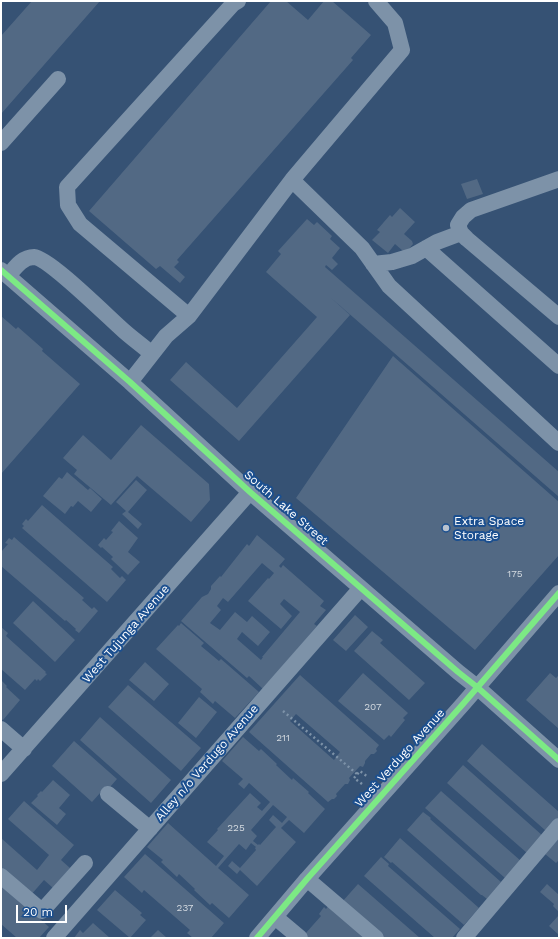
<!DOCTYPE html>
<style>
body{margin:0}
#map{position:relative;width:560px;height:939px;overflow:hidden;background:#365274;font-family:"Work Sans",sans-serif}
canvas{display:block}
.frame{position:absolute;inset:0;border:2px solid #fff;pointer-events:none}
.scale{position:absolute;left:16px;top:905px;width:51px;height:18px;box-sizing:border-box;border:2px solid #fff;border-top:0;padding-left:5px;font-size:12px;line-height:14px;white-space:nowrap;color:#fff;-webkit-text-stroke:3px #1b4f8f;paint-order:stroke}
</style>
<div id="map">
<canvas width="560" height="939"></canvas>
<div class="frame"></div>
<div class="scale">20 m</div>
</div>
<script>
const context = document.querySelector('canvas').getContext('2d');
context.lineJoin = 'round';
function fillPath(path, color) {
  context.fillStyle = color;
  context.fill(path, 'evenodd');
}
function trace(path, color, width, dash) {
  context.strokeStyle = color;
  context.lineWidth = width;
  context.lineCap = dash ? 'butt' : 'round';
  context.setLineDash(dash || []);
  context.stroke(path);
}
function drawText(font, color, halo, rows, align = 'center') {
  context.font = font + ' "Work Sans",sans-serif';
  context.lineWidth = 4;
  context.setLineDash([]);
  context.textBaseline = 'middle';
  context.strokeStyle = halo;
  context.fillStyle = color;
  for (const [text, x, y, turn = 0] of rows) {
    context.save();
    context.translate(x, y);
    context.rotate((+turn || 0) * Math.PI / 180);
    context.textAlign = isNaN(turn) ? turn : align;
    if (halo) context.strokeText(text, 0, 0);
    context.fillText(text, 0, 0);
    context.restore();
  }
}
fillPath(new Path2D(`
 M 32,1 L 100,1 L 1,114 L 1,36 Z
 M 271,1 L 286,1 L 308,20 L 324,1 L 332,1 L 371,35 L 351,58 L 353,60 L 177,260 L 179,262 L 174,267 L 185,277 L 180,283 L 160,266 L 156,269 L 89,211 Z
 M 477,179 L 483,194 L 467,199 L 461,184 Z
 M 400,208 L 415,222 L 404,234 L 412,241 L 413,244 L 407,251 L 403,251 L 395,244 L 388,253 L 372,240 L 380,232 L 377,230 L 390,215 L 392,217 Z
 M 307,219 L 314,225 L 317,222 L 332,236 L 330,239 L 340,248 L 332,258 L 338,264 L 332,270 L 326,265 L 325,267 L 559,472 L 559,497 L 330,297 L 350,315 L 239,441 L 170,380 L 186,362 L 237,408 L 317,317 L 266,272 L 281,254 L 278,251 Z
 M 1,316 L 16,329 L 18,327 L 43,349 L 42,351 L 80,384 L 1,474 Z
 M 393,356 L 559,502 L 559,555 L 475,650 L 296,498 Z
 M 141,425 L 209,484 L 210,500 L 191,522 L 137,476 L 111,505 L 74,474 L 77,470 L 63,458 L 83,435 L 111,460 Z
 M 67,472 L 88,490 L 90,488 L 102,499 L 91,512 L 78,501 L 73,507 L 71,506 L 65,514 L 43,496 L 59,477 L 62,479 Z
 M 136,480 L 147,490 L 128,512 L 142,524 L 138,529 L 122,514 L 126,511 L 116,502 Z
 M 42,505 L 113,567 L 111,569 L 120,578 L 122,576 L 126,580 L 107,602 L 22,528 L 24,526 L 22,524 L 26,519 L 28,521 Z
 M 119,521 L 138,538 L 128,552 L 140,562 L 128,575 L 111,559 L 113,557 L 102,547 L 101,548 L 98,545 L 104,538 L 106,540 L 113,532 L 111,531 Z
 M 257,535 L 285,559 L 279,566 L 281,568 L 283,565 L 324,601 L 320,606 L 326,610 L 314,624 L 317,626 L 263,689 L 249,676 L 247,678 L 181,621 L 202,597 L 208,594 L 211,589 L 211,586 L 220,576 L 221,577 L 247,544 L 249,546 ZM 262,563 L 274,573 L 269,579 L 268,578 L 248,601 L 281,629 L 292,616 L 280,604 L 284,599 L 300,612 L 262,657 L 263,657 L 261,660 L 237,639 L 242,632 L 258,646 L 270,632 L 252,616 L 247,622 L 235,612 L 220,630 L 210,623 L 221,610 L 217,606 L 223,598 L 228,602 Z
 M 14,537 L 84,598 L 82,600 L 92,609 L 94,607 L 98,611 L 79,633 L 75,630 L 76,629 L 66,620 L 65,621 L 1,566 L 1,552 L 8,544 L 5,543 L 9,538 L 12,540 Z
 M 33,601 L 75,640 L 55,662 L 13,623 Z
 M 355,615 L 368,627 L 346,651 L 333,640 Z
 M 181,623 L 204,643 L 201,646 L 219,661 L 221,659 L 259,692 L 235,718 L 215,701 L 213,704 L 200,692 L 202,689 L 156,649 L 178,625 L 179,626 Z
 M 1,627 L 8,633 L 6,636 L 46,672 L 45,673 L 47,674 L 40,681 L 38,679 L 37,681 L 35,679 L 25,690 L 1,669 Z
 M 372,631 L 383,640 L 380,643 L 425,683 L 409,700 L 354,651 Z
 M 145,662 L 169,684 L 154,701 L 129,680 Z
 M 363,673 L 408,713 L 403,718 L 405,720 L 391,737 L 389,735 L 384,740 L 338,701 Z
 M 550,673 L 556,678 L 559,675 L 559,729 L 526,700 Z
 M 300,675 L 379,745 L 376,749 L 377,751 L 374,754 L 371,754 L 365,761 L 365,763 L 363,767 L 360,766 L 349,778 L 350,780 L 348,784 L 345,784 L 336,794 L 337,796 L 334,799 L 332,799 L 328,802 L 249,732 ZM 296,714 L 340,752 L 334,760 L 290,721 Z
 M 1,680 L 7,686 L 6,687 L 20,700 L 3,720 L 1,719 Z
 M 128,685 L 201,748 L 181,771 L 108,707 Z
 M 199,697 L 217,712 L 196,738 L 178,723 Z
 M 100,717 L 171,780 L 151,803 L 80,740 Z
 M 243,737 L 259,751 L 261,749 L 277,764 L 276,765 L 292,780 L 293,778 L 309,792 L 308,793 L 325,809 L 304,833 L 289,820 L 281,828 L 296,842 L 257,886 L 240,870 L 237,874 L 228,866 L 232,861 L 240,868 L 256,850 L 255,848 L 256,847 L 251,843 L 246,850 L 239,844 L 218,868 L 249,895 L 229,918 L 212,903 L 210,905 L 194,890 L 195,889 L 179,874 L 177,877 L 161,862 L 163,860 L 147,847 L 168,823 L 216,866 L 224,856 L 207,842 L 218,830 L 217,829 L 250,793 L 261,803 L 257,807 L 262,811 L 270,802 L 249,783 L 244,789 L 238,784 L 243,779 L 222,761 ZM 273,805 L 287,817 L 282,823 L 273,815 L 269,820 L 276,827 L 260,845 L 259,844 L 258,845 L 253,841 L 257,836 L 251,830 Z
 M 74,741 L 117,779 L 104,794 L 101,792 L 92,802 L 52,766 Z
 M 482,744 L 559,812 L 559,817 L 546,831 L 467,761 Z
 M 463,765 L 543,836 L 527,853 L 447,783 Z
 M 53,780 L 70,795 L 59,808 L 66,814 L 57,825 L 31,803 L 38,796 L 37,795 L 41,791 L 42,792 Z
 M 441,791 L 521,861 L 505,878 L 425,808 Z
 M 24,801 L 74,845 L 61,860 L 70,868 L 53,888 L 44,880 L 30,896 L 1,870 L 1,838 L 37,870 L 49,855 L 8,819 Z
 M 423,812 L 431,818 L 430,819 L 501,882 L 487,899 L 482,895 L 481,895 L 407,830 Z
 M 400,838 L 479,908 L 464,925 L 392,862 L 391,863 L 384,857 Z
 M 559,838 L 559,860 L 556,863 L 545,854 Z
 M 145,854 L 224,923 L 211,938 L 193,938 L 187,933 L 190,930 L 144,890 L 142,893 L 124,877 Z
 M 381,857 L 389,864 L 388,866 L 460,929 L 452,938 L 435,938 L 364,876 Z
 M 1,884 L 49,927 L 39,938 L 17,938 L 1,924 Z
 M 358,884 L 420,938 L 384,938 L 342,902 Z
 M 547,884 L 559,895 L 559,912 L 553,906 L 554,904 L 540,892 Z
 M 115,890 L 142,913 L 140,915 L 146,920 L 130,938 L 97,910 Z
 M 330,904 L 369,938 L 309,938 L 305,934 L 321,916 L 319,914 L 324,907 L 326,909 Z
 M 559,915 L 559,935 L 549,926 Z
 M 93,923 L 110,938 L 74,938 L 80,930 L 83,933 Z
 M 158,930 L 167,938 L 150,938 Z`), '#526984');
trace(new Path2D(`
 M 283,711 L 357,774
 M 362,784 L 354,778 L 360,771 L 368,777`), '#7d92a8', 2.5, [2, 3]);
trace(new Path2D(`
 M 1,143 L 58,79
 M 559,179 L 471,210 L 463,217 L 458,225 L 461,233 L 467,239 L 559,317
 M 292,180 L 362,248 L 389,286 L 559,443
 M 426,248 L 559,366
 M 373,264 L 392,262 L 412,256 L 437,242 L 461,233
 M 1,270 L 130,382 L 250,492 L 458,672 L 477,687 L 559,760
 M 8,276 C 15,268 22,257 34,257 C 49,258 108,317 124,331 C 133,339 143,346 152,354
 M 189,316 L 80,224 L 68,205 L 67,187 L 233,4 L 238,1
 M 130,382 L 166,336 L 189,316 L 292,180 L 402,50 L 395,23 L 376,1
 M 1,729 L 24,749
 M 1,774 L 250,492
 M 108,794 L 150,829
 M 1,876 L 42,911 L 85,863
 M 307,879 L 376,938
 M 275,917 L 300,938
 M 54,938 L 361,588
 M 257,938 L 307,879 L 463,704 L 559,593
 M 464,938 L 559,826`), '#7d92a8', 16);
trace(new Path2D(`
 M 1,270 L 130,382 L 250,492 L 458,672 L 477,687 L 559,760
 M 257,938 L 307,879 L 463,704 L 559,593`), '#7ce984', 6);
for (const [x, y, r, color] of [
 [446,528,4,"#b9c2ce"]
]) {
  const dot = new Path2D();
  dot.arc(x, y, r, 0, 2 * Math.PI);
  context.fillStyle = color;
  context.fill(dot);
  trace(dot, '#1b4f8f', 1.5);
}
drawText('10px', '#d4dae0', null, [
 ["175",515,574],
 ["207",373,707],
 ["211",283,738],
 ["225",236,828],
 ["237",185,908]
]);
drawText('12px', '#fff', '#1b4f8f', [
 ["South Lake Street",286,508,41],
 ["West Tujunga Avenue",126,634,-49],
 ["West Verdugo Avenue",400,758,-48],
 ["Alley n/o Verdugo Avenue",207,763,-49]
]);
drawText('12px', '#fff', '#1b4f8f', [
 ["Extra Space",454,521],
 ["Storage",454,535]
], 'left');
</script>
